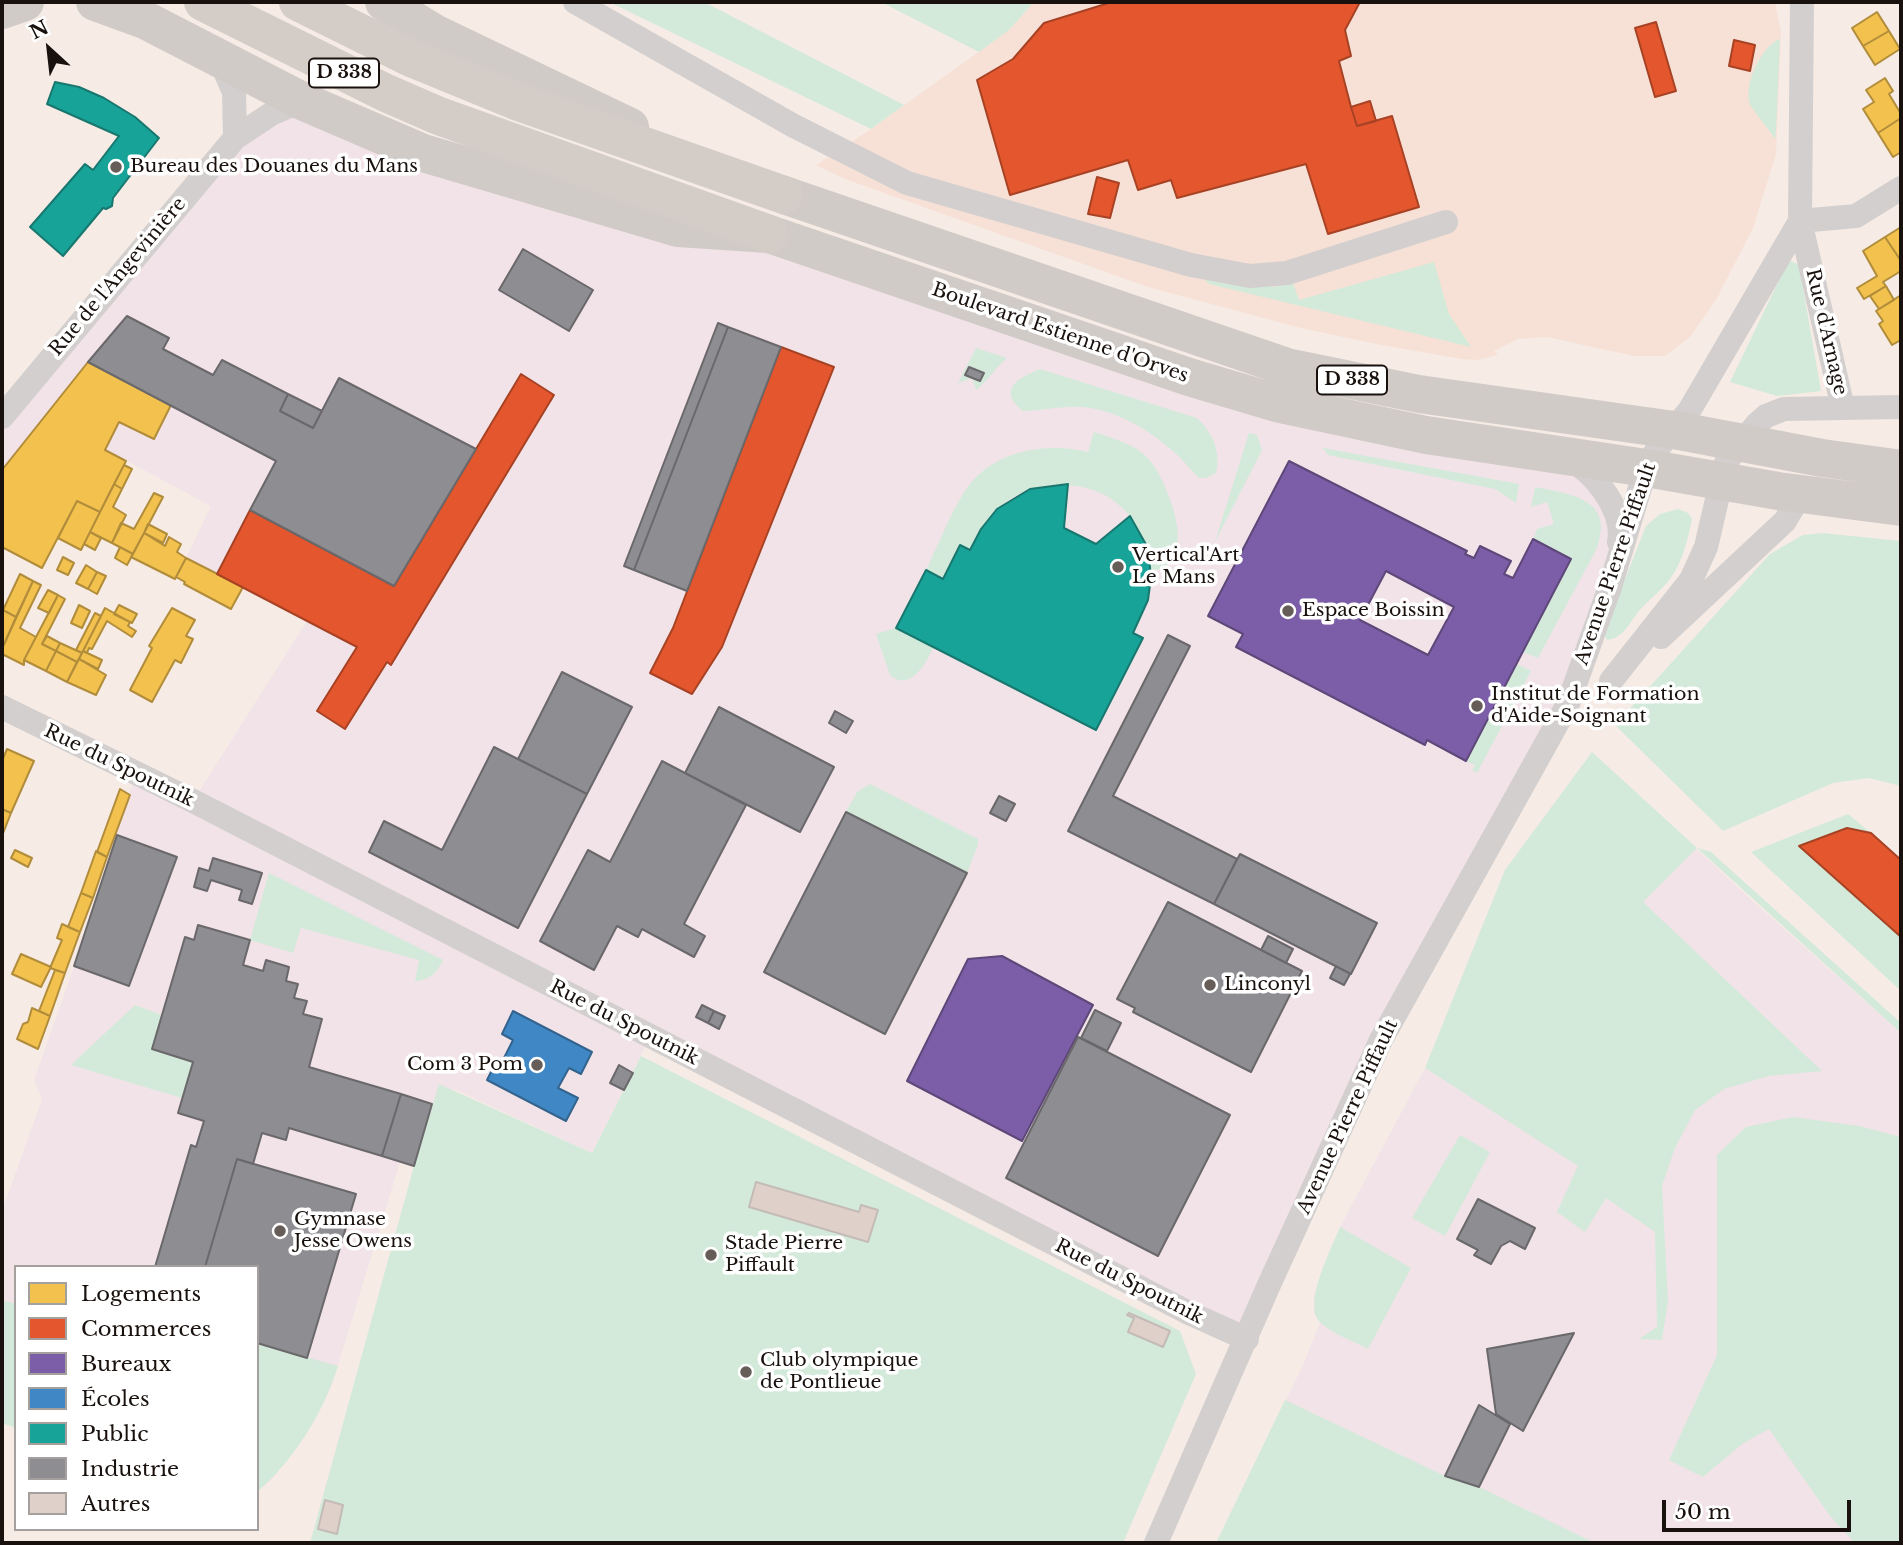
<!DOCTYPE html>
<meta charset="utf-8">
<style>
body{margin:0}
#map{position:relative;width:1903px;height:1545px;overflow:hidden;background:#f6ebe5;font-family:"Libre Baskerville",serif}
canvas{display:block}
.frame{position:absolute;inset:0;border:4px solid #19110d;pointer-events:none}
.legend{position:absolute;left:14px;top:1265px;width:245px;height:266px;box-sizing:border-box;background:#fff;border:2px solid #a3a09e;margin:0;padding:9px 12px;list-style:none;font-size:21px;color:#19110d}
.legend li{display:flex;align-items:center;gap:14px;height:35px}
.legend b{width:35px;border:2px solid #a3a09e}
.north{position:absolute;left:14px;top:14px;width:70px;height:70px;-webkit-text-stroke:5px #fff;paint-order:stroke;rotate:333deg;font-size:19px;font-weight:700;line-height:28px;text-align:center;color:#19110d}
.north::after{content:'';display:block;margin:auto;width:24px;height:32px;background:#19110d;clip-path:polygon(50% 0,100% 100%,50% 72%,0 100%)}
.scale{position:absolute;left:1662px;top:1500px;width:189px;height:32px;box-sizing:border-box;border:4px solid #19110d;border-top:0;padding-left:9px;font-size:21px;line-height:24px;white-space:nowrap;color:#19110d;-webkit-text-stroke:5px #fff;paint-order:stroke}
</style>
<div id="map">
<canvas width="1903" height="1545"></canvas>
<div class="frame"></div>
<ul class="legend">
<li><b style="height:19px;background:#f2c14e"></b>Logements</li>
<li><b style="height:19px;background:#e4572e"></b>Commerces</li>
<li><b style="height:19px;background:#7b5ea7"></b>Bureaux</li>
<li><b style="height:19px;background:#3f88c5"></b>Écoles</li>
<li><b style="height:19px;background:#17a398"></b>Public</li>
<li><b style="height:19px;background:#8d8d92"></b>Industrie</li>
<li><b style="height:19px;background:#dfd1ca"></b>Autres</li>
</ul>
<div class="north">N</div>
<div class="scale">50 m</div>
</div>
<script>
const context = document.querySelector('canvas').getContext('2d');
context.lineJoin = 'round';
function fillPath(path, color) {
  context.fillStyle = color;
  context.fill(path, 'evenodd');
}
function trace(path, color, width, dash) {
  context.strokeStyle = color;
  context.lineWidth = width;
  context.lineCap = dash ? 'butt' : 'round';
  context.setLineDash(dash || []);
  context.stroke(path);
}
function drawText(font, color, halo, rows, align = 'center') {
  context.font = font + ' "Libre Baskerville",serif';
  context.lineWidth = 7;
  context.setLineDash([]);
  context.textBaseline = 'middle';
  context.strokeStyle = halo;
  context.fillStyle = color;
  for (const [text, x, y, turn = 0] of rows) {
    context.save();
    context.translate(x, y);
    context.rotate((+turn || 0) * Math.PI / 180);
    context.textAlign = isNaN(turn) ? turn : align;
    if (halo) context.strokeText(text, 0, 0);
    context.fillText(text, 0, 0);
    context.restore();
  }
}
fillPath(new Path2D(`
 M 1034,2 L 1775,2 L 1781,32 L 1776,154 L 1753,228 L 1717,298 L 1690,337 L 1665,356 L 1634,356 L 1547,337 L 1518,339 L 1494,351 L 1498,355 L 1477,360 L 1462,359 L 1381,345 L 1301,328 L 1148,287 L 845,179 L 816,165 L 871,129 L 1009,30 Z`), '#f7e1d6');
fillPath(new Path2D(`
 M 288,106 L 769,234 L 1222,388 L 1565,457 L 1617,517 L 1574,684 L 1442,931 L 1247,1339 L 650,1037 L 592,1153 L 454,1089 L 432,1104 L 414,1166 L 400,1162 L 332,1385 L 315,1420 L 272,1479 L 257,1492 L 257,1267 L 16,1267 L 16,1428 L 2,1423 L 2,1211 L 42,1099 L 34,1080 L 105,879 L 102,878 L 136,773 L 193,801 L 307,621 L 186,558 L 211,506 L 127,461 L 100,512 L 77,501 L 42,568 L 2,547 L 2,417 L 235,138 Z
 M 1592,752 L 1745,894 L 1901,1033 L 1901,1543 L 1216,1543 L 1303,1365 L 1320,1323 L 1314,1313 L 1314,1296 L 1340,1227 L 1425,1068 L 1505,870 Z`), '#f2e3e8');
fillPath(new Path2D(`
 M 609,2 L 704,2 L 904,105 L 871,129 Z
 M 881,2 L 1034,2 L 1009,30 L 979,52 Z
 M 1780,39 L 1776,131 L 1775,139 C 1771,132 1752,109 1750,104 C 1743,85 1762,45 1780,39 Z
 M 1791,261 L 1799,265 L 1821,391 L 1777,396 L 1730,382 L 1787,264 Z
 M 1434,262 L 1449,314 L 1471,347 L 1209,284 L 1205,280 L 1231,279 L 1274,287 L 1293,283 L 1299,300 Z
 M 976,348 L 1007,358 C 995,368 988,381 976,390 L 972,378 L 958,383 Z
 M 1040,369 L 1197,418 C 1213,433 1221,452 1216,473 L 1206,478 L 1199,478 C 1190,469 1182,459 1173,451 C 1148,429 1116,410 1082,407 C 1061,406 1042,411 1023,411 C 996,389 1019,378 1040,369 Z
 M 1094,432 C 1112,438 1139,445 1151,462 C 1164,478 1182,524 1177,544 C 1174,552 1169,561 1166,569 L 1150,570 C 1144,516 1109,482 1054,485 C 1033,486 1011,495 996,510 C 984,522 977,536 970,550 L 960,545 L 943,579 L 926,570 C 938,546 954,504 970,484 C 997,450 1048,442 1088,452 Z
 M 1249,433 L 1257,435 L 1262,450 L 1215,542 Z
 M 1323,448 L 1519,484 L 1516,503 L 1495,489 L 1328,455 Z
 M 1535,487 C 1570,494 1615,498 1597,548 L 1538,658 L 1523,652 L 1571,559 L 1533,539 L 1537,529 L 1554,524 L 1547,502 L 1531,507 Z
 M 1678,509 L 1688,513 L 1692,519 C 1688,538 1683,560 1672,576 C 1663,590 1649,599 1638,612 C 1629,624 1623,638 1607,640 L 1604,633 L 1646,526 L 1660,514 Z
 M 1822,533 L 1901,541 L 1901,786 L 1869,778 L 1833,783 L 1723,831 L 1615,725 L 1770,554 L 1803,535 Z
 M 896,628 L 934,647 C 926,662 911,693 890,675 L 876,634 Z
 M 1517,664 L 1531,671 L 1477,773 L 1472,770 L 1475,765 L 1466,761 Z
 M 1592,752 L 1697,848 L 1711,852 L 1901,1023 L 1901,1033 L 1697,848 L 1643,902 L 1822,1071 L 1769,1076 L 1724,1089 L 1695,1110 L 1675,1148 L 1662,1186 L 1668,1301 L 1662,1340 L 1639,1339 L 1657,1327 L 1655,1232 L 1606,1198 L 1585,1232 L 1557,1212 L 1578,1166 L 1425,1068 L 1505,870 Z
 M 870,784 L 978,839 L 978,845 L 967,873 L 846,812 L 857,792 Z
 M 1848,814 L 1871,833 L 1800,847 L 1901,937 L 1901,991 L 1751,852 Z
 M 269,873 L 443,960 C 436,974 430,980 415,981 L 419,960 L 301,928 L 293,953 L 250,940 Z
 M 135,1005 L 162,1015 L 193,1062 L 182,1098 L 71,1065 Z
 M 641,1056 L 1180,1331 L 1196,1374 L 1123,1543 L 310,1543 L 414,1166 L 439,1084 L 592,1153 Z
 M 1793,1117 L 1859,1126 L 1901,1137 L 1901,1543 L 1855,1543 L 1830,1516 L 1769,1429 L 1742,1444 L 1703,1477 L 1669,1460 L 1717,1355 L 1717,1155 L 1746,1127 Z
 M 1460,1135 L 1490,1152 L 1445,1236 L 1412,1218 Z
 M 1340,1227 L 1411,1268 L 1368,1349 C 1355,1342 1328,1332 1319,1321 C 1303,1303 1332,1247 1340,1227 Z
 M 2,1300 L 16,1304 L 16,1428 L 2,1423 Z
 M 257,1343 L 338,1366 C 323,1413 295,1459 257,1492 Z
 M 1285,1400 L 1445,1476 L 1479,1487 L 1595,1543 L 1216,1543 Z`), '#d3eada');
const homes = new Path2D(`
 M 1877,12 L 1889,31 L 1863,46 L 1852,28 Z
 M 1889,31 L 1900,49 L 1875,65 L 1863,46 Z
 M 1885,78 L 1893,91 L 1889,94 L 1901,114 L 1901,118 L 1878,133 L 1863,109 L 1874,102 L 1866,90 Z
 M 1901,118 L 1901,152 L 1893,157 L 1878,133 Z
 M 1901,227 L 1901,261 L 1885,237 Z
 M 1885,237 L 1901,261 L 1901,271 L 1883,282 L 1886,286 L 1864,299 L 1857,288 L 1877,276 L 1863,251 Z
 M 1886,286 L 1894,300 L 1879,309 L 1870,296 Z
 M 1901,295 L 1901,340 L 1892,345 L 1879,324 L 1883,321 L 1876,311 Z
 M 88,362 L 171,405 L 154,439 L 119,422 L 105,450 L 126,461 L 100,512 L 77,501 L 42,568 L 2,547 L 2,470 Z
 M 124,465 L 132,469 L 122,489 L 114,484 Z
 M 114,484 L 122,489 L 113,507 L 126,515 L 112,543 L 90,532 Z
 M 154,493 L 163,497 L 133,554 L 112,543 L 121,523 L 134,529 Z
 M 77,501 L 100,512 L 81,550 L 58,538 Z
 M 148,524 L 167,534 L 163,543 L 144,533 Z
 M 90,532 L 101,538 L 95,550 L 84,544 Z
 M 144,533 L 165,546 L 169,537 L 181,544 L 177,552 L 186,558 L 175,579 L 131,557 Z
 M 120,547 L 133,554 L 127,565 L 115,558 Z
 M 63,557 L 74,563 L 68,575 L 57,570 Z
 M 186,558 L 243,587 L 231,609 L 184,584 L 185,582 L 176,577 Z
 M 86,565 L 97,572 L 88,589 L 76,583 Z
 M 97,572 L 106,576 L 97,594 L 88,589 Z
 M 20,574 L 33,581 L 16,617 L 3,610 Z
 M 33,581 L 41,585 L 20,628 L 36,637 L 24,660 L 24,665 L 2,654 L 2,649 Z
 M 48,590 L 58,595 L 49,613 L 38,608 Z
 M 58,595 L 65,599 L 42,644 L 56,651 L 46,671 L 24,660 Z
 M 79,605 L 90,611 L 82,628 L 71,623 Z
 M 119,605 L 137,614 L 132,623 L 114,614 Z
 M 105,608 L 130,622 L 128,626 L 136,631 L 132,637 L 107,621 L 92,649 L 89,648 L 87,653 L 83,651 Z
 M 172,608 L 195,620 L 186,636 L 193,639 L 181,663 L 175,660 L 152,702 L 130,690 L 152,648 L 149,646 Z
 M 3,610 L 16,617 L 2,649 L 2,612 Z
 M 95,613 L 101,616 L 82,653 L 76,650 Z
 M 47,636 L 60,643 L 56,651 L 42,644 Z
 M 60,643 L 82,653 L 77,662 L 56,651 Z
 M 56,651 L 77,662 L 67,682 L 46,671 Z
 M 83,651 L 102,660 L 98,669 L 79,659 Z
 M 79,659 L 106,675 L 96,695 L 67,682 Z
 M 7,749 L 34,761 L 11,813 L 2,809 L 2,761 Z
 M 120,789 L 130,795 L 107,857 L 97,852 Z
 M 2,809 L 11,813 L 2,836 Z
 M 15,850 L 32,858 L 28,867 L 11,858 Z
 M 96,851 L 107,857 L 93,898 L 81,893 Z
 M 81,893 L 93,898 L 80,932 L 68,927 Z
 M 62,924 L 80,932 L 65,973 L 50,968 L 62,940 L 57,938 Z
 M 21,954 L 51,967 L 41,987 L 12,974 Z
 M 55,970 L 65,973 L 50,1016 L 39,1011 Z
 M 32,1008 L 50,1016 L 38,1049 L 17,1039 L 23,1024 L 28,1022 Z`);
fillPath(homes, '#f2c14e');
trace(homes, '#b18c3a', 2);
const shops = new Path2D(`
 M 1112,2 L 1360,2 L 1345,30 L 1351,56 L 1339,61 L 1351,107 L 1357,126 L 1392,116 L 1419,207 L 1328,234 L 1306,164 L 1177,198 L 1171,180 L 1138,190 L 1128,160 L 1010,195 L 977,80 L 1013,59 L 1044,23 Z
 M 1656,22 L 1676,91 L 1655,97 L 1635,28 Z
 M 1734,40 L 1755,45 L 1750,71 L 1729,66 Z
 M 1370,101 L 1376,121 L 1357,126 L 1351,107 Z
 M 1097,177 L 1119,183 L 1110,218 L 1088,214 Z
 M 781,347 L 834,367 L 722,647 L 692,694 L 650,673 L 673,628 Z
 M 521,374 L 554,395 L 391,665 L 387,662 L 345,729 L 317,711 L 357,647 L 217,574 L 250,510 L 394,586 Z
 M 1847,828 L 1871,833 L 1901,860 L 1901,937 L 1799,846 Z`);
fillPath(shops, '#e4572e');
trace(shops, '#a74224', 2);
const offices = new Path2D(`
 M 1289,461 L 1467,551 L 1465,554 L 1474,558 L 1480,546 L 1511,561 L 1504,574 L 1513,578 L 1533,539 L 1571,559 L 1466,761 L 1427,740 L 1425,745 L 1236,647 L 1243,634 L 1208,616 ZM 1386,571 L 1454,607 L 1428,655 L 1360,620 Z
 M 1002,956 L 1093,1005 L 1022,1141 L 907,1081 L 968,959 Z`);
fillPath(offices, '#7b5ea7');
trace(offices, '#5e4779', 2);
const schools = new Path2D(`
 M 513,1011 L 592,1052 L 581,1074 L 569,1068 L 558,1088 L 578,1098 L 566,1121 L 487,1080 L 498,1058 L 503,1060 L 513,1040 L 502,1034 Z`);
fillPath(schools, '#3f88c5');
trace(schools, '#34648e', 2);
const public = new Path2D(`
 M 55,82 L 79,87 L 104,98 L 135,117 L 159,138 L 113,198 L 112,206 L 106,209 L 103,208 L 63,256 L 30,227 L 85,164 L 93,170 L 119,136 L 47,104 Z
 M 1068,484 L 1064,528 L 1096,544 L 1130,516 L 1148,548 L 1151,577 L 1148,600 L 1133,633 L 1143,638 L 1096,730 L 896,628 L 926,570 L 943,579 L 960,545 L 970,550 L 981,529 L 997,509 L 1030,489 Z`);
fillPath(public, '#17a398');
trace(public, '#18776e', 2);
const industry = new Path2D(`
 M 523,249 L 593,290 L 569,331 L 499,290 Z
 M 127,316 L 169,338 L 163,349 L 213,375 L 222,360 L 288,394 L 280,411 L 313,428 L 339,378 L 476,449 L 394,586 L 250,510 L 276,461 L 88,362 Z
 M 718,323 L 728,327 L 634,570 L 624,566 Z
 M 728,327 L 781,347 L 687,591 L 634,570 Z
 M 969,367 L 984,373 L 980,381 L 965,375 Z
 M 288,394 L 322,411 L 313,428 L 280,411 Z
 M 1168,635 L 1190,646 L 1113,796 L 1237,859 L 1214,904 L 1068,831 Z
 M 562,672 L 632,707 L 587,794 L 518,759 Z
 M 719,707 L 834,767 L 800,832 L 685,773 Z
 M 835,711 L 853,721 L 846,733 L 829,723 Z
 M 494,747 L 587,794 L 518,928 L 369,852 L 384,821 L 442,850 Z
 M 662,761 L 746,805 L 684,924 L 705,936 L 694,957 L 642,929 L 638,937 L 617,926 L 594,970 L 540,941 L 588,850 L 610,862 Z
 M 999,796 L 1015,804 L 1006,821 L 990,813 Z
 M 846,812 L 967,873 L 885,1034 L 764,972 Z
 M 117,835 L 177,857 L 129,986 L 74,966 Z
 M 1240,854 L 1377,923 L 1351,974 L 1214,904 Z
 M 213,858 L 262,873 L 252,904 L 239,900 L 242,890 L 211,880 L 207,891 L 194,887 L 199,868 L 209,871 Z
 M 1168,902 L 1302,971 L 1251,1072 L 1133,1012 L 1135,1008 L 1117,999 Z
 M 198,925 L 250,940 L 243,965 L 263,971 L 266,960 L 289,967 L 286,981 L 298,984 L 294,998 L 307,1001 L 303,1014 L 322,1019 L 309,1067 L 401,1094 L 382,1156 L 289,1128 L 286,1140 L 262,1133 L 253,1164 L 237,1159 L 205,1267 L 155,1267 L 191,1145 L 196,1147 L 204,1121 L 178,1113 L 193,1062 L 152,1049 L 185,937 L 194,940 Z
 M 1268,936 L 1293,949 L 1286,963 L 1261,950 Z
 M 1336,966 L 1350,974 L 1344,985 L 1330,978 Z
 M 702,1005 L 714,1011 L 708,1023 L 696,1017 Z
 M 1095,1010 L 1121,1023 L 1107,1051 L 1081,1038 Z
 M 714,1011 L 725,1016 L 719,1029 L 708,1023 Z
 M 1078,1037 L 1230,1115 L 1158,1256 L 1006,1178 Z
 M 619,1065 L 633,1073 L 624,1090 L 610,1083 Z
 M 401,1094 L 432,1104 L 414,1166 L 382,1156 Z
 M 237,1159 L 356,1194 L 307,1358 L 257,1343 L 257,1267 L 205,1267 Z
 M 1478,1199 L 1535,1228 L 1525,1249 L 1510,1241 L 1501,1246 L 1491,1264 L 1474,1255 L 1478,1250 L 1457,1239 Z
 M 1574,1333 L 1523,1431 L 1496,1414 L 1487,1349 Z
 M 1479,1405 L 1510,1424 L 1479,1487 L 1445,1476 Z`);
fillPath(industry, '#8d8d92');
trace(industry, '#6a686a', 2);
const building = new Path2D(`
 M 756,1182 L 859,1212 L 861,1205 L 878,1210 L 868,1242 L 749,1207 Z
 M 1129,1313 L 1170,1331 L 1163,1347 L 1128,1332 L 1134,1318 L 1127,1315 Z
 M 325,1500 L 343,1505 L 337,1534 L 318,1529 Z`);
fillPath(building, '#dfd1ca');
trace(building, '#c4bbb7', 2);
trace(new Path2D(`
 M 575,2 L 794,126 L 907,183 L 1191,265 L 1250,276 L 1287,273 L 1446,222
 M 1802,2 L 1800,221 L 1843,408
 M 220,60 L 234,92 L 235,138
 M 1800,221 L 1856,216 L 1901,188
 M 2,417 L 235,138 L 271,114 L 302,101
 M 1568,459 C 1595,472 1625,511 1619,542
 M 1661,637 L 1785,521 L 1801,494
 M 1611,681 L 1691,580 L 1706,547 L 1725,465 L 1734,451 L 1757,424 L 1766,416 L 1784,409 L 1901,407
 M 2,707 L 193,801 L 1189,1313 L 1247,1339
 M 1156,1543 L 1268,1287 L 1381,1040 L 1568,704 L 1610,587 L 1646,468 L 1658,448 L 1689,411 L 1800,221`), '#d2cfce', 24);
trace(new Path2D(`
 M 95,2 L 147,21 L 302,101 L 423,153 L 678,228 L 769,234 L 1189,377 L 1280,404 L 1426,435 L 1646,468 L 1778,491 L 1901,507
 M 384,2 L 434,33 L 630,127
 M 2,10 L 25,2
 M 784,195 L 1287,367 L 1419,394 L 1674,430 L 1822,458 L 1901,469`), '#d1cbc7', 38);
trace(new Path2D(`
 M 203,2 L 386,93 L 439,116 L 769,234
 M 298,2 L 411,58 L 516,101 L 784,195`), '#d3ccc7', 38);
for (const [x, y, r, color] of [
 [116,167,7,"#665d59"],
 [1118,567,7,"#665d59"],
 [1288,611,7,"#665d59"],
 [1477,706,7,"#665d59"],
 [1210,985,7,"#665d59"],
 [537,1065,7,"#665d59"],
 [280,1231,7,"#665d59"],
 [711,1255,7,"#665d59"],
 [746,1372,7,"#665d59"]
]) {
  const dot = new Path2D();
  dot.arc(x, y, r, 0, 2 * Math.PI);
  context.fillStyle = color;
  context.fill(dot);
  trace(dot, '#fff', 2.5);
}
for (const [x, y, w] of [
 [344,73,70],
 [1352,380,70]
]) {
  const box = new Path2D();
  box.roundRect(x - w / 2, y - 14.5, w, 29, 5);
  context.fillStyle = '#fff';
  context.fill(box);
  trace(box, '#19110d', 2);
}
drawText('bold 18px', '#19110d', null, [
 ["D 338",344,73],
 ["D 338",1352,380]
]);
drawText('19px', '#19110d', '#fff', [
 ["Bureau des Douanes du Mans",130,167],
 ["Vertical'Art",1132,556],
 ["Le Mans",1132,578],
 ["Espace Boissin",1302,611],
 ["Institut de Formation",1491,695],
 ["d'Aide-Soignant",1491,717],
 ["Linconyl",1224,985],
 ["Com 3 Pom",523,1065,"right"],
 ["Gymnase",294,1220],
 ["Jesse Owens",294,1242],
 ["Stade Pierre",725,1244],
 ["Piffault",725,1266],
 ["Club olympique",760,1361],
 ["de Pontlieue",760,1383]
], 'left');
drawText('19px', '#19110d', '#fff', [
 ["Rue de l'Angevinière",118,277,-50],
 ["Rue d'Arnage",1826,332,77],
 ["Boulevard Estienne d'Orves",1060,333,19],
 ["Avenue Pierre Piffault",1616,564,-71],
 ["Rue du Spoutnik",119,766,26],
 ["Rue du Spoutnik",624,1023,27],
 ["Avenue Pierre Piffault",1348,1117,-65],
 ["Rue du Spoutnik",1129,1282,27]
]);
</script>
